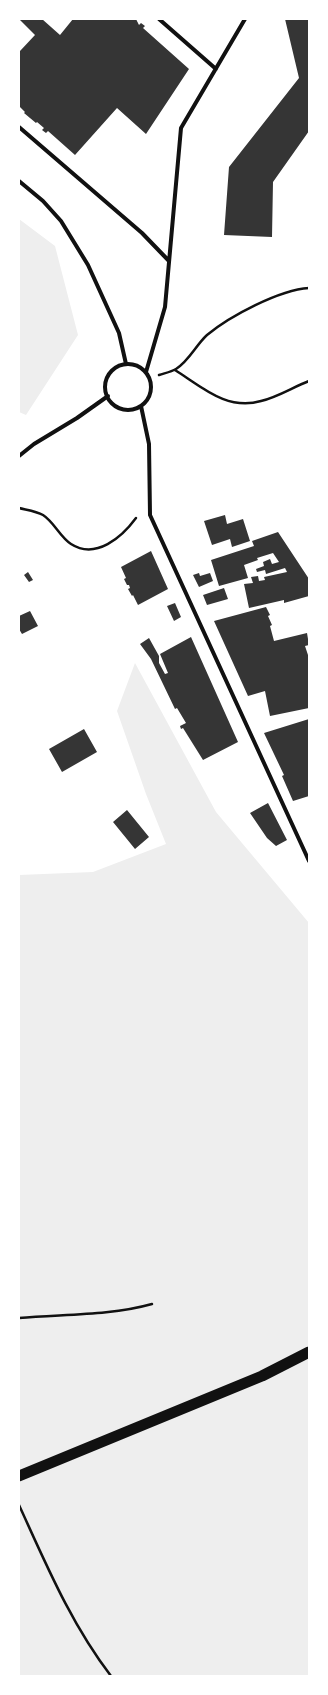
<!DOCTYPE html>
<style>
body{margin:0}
#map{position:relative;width:328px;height:1695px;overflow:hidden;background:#fff;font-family:Bitter,serif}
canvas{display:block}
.frame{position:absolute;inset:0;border:20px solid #fff;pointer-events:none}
</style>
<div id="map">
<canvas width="328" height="1695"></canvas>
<div class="frame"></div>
</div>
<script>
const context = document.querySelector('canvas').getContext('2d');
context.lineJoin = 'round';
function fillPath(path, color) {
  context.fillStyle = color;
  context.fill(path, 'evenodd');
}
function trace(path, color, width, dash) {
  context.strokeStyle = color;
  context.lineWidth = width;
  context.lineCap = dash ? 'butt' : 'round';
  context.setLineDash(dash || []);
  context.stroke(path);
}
fillPath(new Path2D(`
 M 19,219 L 55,246 L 78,335 L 26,415 L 19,412 Z
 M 135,663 L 216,812 L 309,923 L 309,1676 L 19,1676 L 19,875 L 93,872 L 166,844 L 146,794 L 117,711 Z`), '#eee');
fillPath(new Path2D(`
 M 19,19 L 42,19 L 60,35 L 73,19 L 136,19 L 139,25 L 141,23 L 145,26 L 143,28 L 189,69 L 146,134 L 117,108 L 75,155 L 48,131 L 46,133 L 42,130 L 44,128 L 37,122 L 36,123 L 24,113 L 25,112 L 19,106 L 19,50 L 20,51 L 35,35 Z
 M 285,19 L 309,19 L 309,131 L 273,182 L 272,237 L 224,235 L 229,167 L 299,78 Z
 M 225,515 L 227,524 L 243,519 L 250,541 L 232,547 L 230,539 L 212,545 L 204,521 Z
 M 278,532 L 309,579 L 309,596 L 284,603 L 284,600 L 249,608 L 244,584 L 253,583 L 251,577 L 258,576 L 259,581 L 265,580 L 264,577 L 287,572 L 285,568 L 266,574 L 265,570 L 257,572 L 256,569 L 264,566 L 263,562 L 270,559 L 272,564 L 279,562 L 273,553 L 257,558 L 258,560 L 244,565 L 248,578 L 219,586 L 211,560 L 254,546 L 252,541 Z
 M 151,551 L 168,589 L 138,605 L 133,595 L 132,596 L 128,589 L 130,588 L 129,585 L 127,585 L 124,579 L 126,578 L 121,567 Z
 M 28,572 L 33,580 L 29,582 L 24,575 Z
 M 199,573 L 200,576 L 210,573 L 213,581 L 199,587 L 193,575 Z
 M 224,588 L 228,599 L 207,605 L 203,595 Z
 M 175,603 L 181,617 L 174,621 L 167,606 Z
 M 266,607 L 270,615 L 268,616 L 272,625 L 270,626 L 274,641 L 307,633 L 309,645 L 305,646 L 308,655 L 309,654 L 309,708 L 270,716 L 265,691 L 248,696 L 214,621 Z
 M 30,611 L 38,626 L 22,634 L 19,629 L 19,616 Z
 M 191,637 L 238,742 L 203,760 L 183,728 L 181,729 L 180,726 L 186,723 L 177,708 L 175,709 L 151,659 L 140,644 L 149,638 L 159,656 L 159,663 L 165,674 L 168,673 L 160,654 Z
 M 309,719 L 309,796 L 293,801 L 282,776 L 284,775 L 264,733 Z
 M 84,729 L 97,752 L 62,772 L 49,749 Z
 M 268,803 L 287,840 L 276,846 L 267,838 L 250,813 Z
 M 127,810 L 149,837 L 135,849 L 113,822 Z`), '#353535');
trace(new Path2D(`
 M 175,370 C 202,387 227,411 261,401 C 278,397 293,387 309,381
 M 159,375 C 165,373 171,372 176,369 C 189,361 196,345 207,335 C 230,316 279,290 309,288
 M 19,508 C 27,510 36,511 43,515 C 54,522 60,537 71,544 C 96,560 122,537 136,518
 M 19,1318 C 64,1314 109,1316 152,1304
 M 19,1505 C 46,1564 71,1624 111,1676`), '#111', 2.5);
trace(new Path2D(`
 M 159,19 L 216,69
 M 19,127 L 142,233 L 169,261
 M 19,181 L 43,201 L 61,221 L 88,265 L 119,333 L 126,364
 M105 387a23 23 0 1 1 46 0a23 23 0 1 1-46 0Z
 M 146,372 L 165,307 L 181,128 L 245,19
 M 141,406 L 149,444 L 150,515 L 309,861
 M 19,456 L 34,444 L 77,418 L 108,396`), '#111', 4);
trace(new Path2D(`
 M 19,1476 L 262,1376 L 309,1352`), '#111', 11);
</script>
